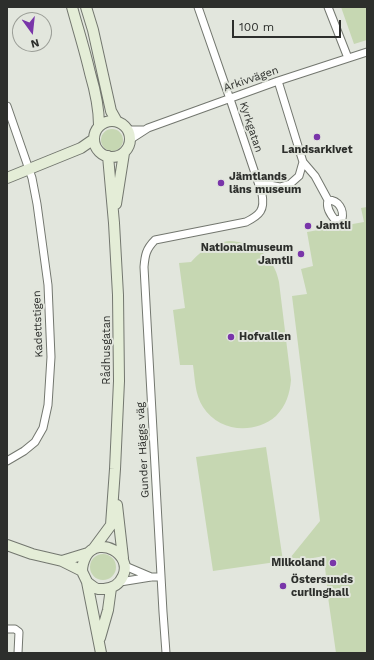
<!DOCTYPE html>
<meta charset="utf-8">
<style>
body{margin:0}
#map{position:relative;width:374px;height:660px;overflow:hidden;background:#e2e6dd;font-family:"Work Sans",sans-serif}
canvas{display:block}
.frame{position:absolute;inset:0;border:8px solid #2d2f2c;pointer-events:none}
.north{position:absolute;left:12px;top:12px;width:40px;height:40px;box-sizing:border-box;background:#e2e6dd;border:1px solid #9a9d96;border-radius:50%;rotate:165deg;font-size:11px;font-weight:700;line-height:16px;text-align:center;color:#2d2f2c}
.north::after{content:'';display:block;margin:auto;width:14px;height:18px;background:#7935a9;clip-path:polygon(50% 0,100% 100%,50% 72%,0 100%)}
.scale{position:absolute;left:232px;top:20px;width:109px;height:18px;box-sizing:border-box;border:2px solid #2d2f2c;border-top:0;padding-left:5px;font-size:12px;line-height:14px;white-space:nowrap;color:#2d2f2c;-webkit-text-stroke:3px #e2e6dd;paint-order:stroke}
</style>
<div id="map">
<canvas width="374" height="660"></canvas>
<div class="frame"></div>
<div class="north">N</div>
<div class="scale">100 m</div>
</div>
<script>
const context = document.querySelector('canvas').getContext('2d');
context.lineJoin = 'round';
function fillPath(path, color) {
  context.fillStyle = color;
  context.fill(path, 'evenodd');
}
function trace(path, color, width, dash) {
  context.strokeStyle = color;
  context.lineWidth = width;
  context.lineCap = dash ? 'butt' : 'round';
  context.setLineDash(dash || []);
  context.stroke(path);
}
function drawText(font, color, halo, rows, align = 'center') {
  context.font = font + ' "Work Sans",sans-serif';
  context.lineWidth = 4;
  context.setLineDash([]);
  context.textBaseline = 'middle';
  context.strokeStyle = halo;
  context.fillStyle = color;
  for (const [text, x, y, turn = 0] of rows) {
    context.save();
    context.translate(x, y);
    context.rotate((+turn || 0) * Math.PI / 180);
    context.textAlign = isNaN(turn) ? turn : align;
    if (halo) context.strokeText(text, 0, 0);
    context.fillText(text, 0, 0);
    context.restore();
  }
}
fillPath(new Path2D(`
 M 341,7 L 367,7 L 367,40 L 354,44 Z
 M101 140a11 11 0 1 1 22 0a11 11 0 1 1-22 0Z
 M 367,207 L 367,653 L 336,653 L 328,597 L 324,556 L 286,563 L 320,521 L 292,296 L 307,294 L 301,269 L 313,266 L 307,232 L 364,222 L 361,208 Z
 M 229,241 C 255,242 274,256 279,282 L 291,380 C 290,393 286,406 276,416 C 254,435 219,432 203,407 C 195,395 195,379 193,365 L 180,365 L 173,310 L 185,308 L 179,263 L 191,262 C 203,249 211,244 229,241 Z
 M 266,447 L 283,561 L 213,571 L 196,457 Z
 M90 567a13 13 0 1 1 26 0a13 13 0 1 1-26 0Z`), '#c6d7b2');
const street = new Path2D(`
 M 328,7 L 348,58
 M 7,106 L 32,178 L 37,204 L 48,285 L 51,357 L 48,405 L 43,428 L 35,442 L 24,451 L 7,461
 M 129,130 L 144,130
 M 131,139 L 148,128 L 278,81 L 367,52
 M 303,162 L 315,176 L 328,200 C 326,208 330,214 335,220 L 342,219 C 344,210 339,200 328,200
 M 259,185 L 264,184 L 280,187 L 290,184 L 299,176 L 303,162 L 278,81
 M 125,566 L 151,577
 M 120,582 L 151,577 L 161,577
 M 7,629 L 15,629 L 19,632 L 18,653
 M 166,653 L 163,612 L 144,267 C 145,255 146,249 155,240 L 246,222 C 260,215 265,210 262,194 L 230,99 L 198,7`);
const secondary = new Path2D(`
 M 72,7 C 78,29 85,51 90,73 C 95,90 99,108 99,125
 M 86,7 L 93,30 L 111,111 L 116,120
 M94 139a18 18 0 1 1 36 0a18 18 0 1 1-36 0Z
 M 7,178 L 81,148 L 94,139
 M 116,204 L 124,153
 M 117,505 L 123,558
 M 7,545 L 32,554 L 62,561 L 82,571
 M 94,548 L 111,525 L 115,469 L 119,381 L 118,295 L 114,223 L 108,156
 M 62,561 L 88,553
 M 87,582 C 90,584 94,588 98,589 C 98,589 103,589 104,589 C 113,588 119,585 123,576 C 133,554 99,535 86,556 C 84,560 82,565 82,571 C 83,574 86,579 87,582 L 101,653
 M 100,638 L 108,610 L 111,588`);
trace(street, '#73776f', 9);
trace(secondary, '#73776f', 12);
trace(street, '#fff', 7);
trace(secondary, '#e4edd7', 10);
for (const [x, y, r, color] of [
 [317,137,4,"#7935a9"],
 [221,183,4,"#7935a9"],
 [308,226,4,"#7935a9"],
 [301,254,4,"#7935a9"],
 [231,337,4,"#7935a9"],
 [333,563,4,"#7935a9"],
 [283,586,4,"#7935a9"]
]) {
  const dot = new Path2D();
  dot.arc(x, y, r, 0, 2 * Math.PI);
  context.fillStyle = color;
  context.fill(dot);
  trace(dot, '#e2e6dd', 1.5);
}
drawText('11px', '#2d2f2c', '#e2e6dd', [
 ["Arkivvägen",251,79,-19],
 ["Kyrkgatan",251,127,72],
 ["Kadettstigen",38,324,-92],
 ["Rådhusgatan",107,350,-90],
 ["Gunder Häggs väg",143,450,-93]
]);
drawText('bold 11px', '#2d2f2c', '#e2e6dd', [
 ["Landsarkivet",317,150,"center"],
 ["Jämtlands",229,177],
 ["läns museum",229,190],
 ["Jamtli",316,226],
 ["Nationalmuseum",293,248,"right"],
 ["Jamtli",293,261,"right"],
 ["Hofvallen",239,337],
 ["Milkoland",325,563,"right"],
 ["Östersunds",291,580],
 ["curlinghall",291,593]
], 'left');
</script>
